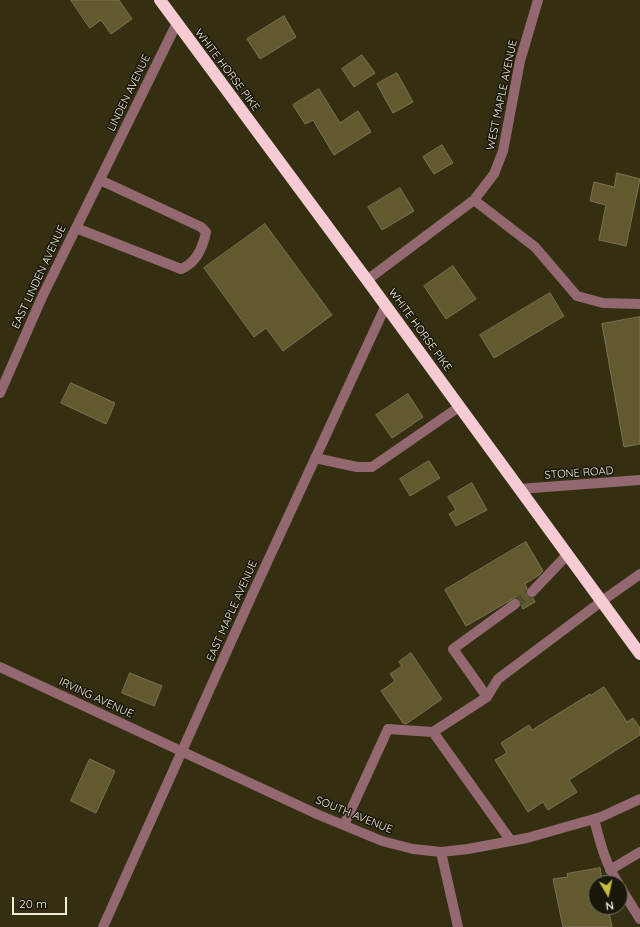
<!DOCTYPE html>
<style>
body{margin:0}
#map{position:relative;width:640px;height:927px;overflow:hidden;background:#342f10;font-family:Quicksand,sans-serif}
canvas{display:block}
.north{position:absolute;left:588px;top:875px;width:40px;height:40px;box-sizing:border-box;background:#19170a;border:1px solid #6f6d5e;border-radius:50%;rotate:171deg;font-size:11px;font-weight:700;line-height:16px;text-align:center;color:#f0eddb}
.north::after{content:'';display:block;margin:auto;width:14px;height:18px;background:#c5bc3d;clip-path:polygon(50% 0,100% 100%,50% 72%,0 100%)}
.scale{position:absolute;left:12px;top:897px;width:55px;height:18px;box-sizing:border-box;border:2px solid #f0eddb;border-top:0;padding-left:5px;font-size:12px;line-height:14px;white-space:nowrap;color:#f0eddb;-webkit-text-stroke:3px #19170a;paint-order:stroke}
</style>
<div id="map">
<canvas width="640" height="927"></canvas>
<div class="north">N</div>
<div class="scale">20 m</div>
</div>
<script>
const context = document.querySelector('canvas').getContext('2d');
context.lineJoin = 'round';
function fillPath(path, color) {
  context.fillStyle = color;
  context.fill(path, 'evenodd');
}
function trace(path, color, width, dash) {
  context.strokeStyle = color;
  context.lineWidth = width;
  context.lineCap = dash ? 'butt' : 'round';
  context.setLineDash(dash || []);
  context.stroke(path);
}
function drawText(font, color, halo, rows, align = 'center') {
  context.font = font + ' Quicksand,sans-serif';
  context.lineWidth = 3;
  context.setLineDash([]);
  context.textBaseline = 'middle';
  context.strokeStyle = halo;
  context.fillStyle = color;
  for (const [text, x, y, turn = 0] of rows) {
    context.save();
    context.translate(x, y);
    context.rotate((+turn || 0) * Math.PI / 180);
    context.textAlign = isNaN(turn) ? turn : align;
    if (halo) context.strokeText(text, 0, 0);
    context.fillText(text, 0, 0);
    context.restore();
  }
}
const building = new Path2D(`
 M 71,0 L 119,0 L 132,19 L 111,34 L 101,20 L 90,28 Z
 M 284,16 L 296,37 L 260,59 L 247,39 Z
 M 362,55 L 375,73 L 354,87 L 342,69 Z
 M 397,73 L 413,102 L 393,113 L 377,84 Z
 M 319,89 L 340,123 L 358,111 L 371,132 L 334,155 L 313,120 L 305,124 L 293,105 Z
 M 442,145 L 453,163 L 434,174 L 423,157 Z
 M 617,173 L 640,179 L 626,246 L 599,240 L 606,205 L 590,201 L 594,182 L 614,187 Z
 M 400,188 L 414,211 L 382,230 L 368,207 Z
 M 265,224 L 332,315 L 283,351 L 266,328 L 254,337 L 204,268 Z
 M 453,266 L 476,299 L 446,319 L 424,286 Z
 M 550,293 L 564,316 L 494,358 L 480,335 Z
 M 640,317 L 640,444 L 624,447 L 602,324 Z
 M 71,383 L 115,403 L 106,424 L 61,403 Z
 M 408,394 L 423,417 L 392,438 L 376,415 Z
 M 429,461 L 440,478 L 410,496 L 400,479 Z
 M 472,483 L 487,510 L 456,526 L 449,514 L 456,510 L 448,497 Z
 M 526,542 L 543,571 L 539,575 L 525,584 L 527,588 L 526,594 L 528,597 L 533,598 L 535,602 L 523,609 L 520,601 L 516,597 L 466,626 L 445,590 Z
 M 411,653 L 442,699 L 406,724 L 403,723 L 381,691 L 395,681 L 390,674 L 402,666 L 399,662 Z
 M 130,673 L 162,686 L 154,706 L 122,693 Z
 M 604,687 L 627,722 L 633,718 L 640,728 L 640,735 L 569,780 L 577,792 L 548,810 L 543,802 L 528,812 L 495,760 L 507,753 L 501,743 L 529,725 L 532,730 L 590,694 L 591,695 Z
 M 90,759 L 115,771 L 96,813 L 71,801 Z
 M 600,868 L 603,883 L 596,883 L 596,907 L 608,907 L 612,927 L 563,927 L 553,879 L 568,877 L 567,874 Z`);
fillPath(building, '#625a2e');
trace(building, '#7a7454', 1);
trace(new Path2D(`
 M 515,604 L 532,592`), '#504c2e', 10, [10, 5]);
trace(new Path2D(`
 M 474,200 L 535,247 L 577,296 L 603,303 L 640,304
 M 76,228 L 181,269 C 196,263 203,247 206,232 L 201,227 L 100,180
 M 367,280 L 474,200 L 494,174 L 503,151 L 520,61 L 538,0
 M 0,393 L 43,295 L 177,23
 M 315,458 L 357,467 L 372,467 L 459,407
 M 519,489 L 640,480
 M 532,592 L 568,554
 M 0,667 L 319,815 L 382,841 L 413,849 L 441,852 L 468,849 L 527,838 L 601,817 L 640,799
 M 487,697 L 498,679 L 602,601 L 640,574
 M 433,732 L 511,841
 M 594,819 C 600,842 605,863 618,883
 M 344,825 L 388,729 L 433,732 L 487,697 L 453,649 L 515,604
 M 441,852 L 458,927
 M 610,870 L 640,852
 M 620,887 L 640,919
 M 103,927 L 252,595 L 386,305`), '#936870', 10);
trace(new Path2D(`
 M 160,0 L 367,280 L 640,654`), '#f7cbd3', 12);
drawText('11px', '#f0eddb', '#19170a', [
 ["WHITE HORSE PIKE",227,70,53],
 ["LINDEN AVENUE",129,93,-64],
 ["WEST MAPLE AVENUE",502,95,-78],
 ["EAST LINDEN AVENUE",39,277,-65],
 ["WHITE HORSE PIKE",420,330,54],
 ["STONE ROAD",579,473,-4],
 ["EAST MAPLE AVENUE",232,611,-66],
 ["IRVING AVENUE",96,698,25],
 ["SOUTH AVENUE",354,815,22]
]);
</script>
